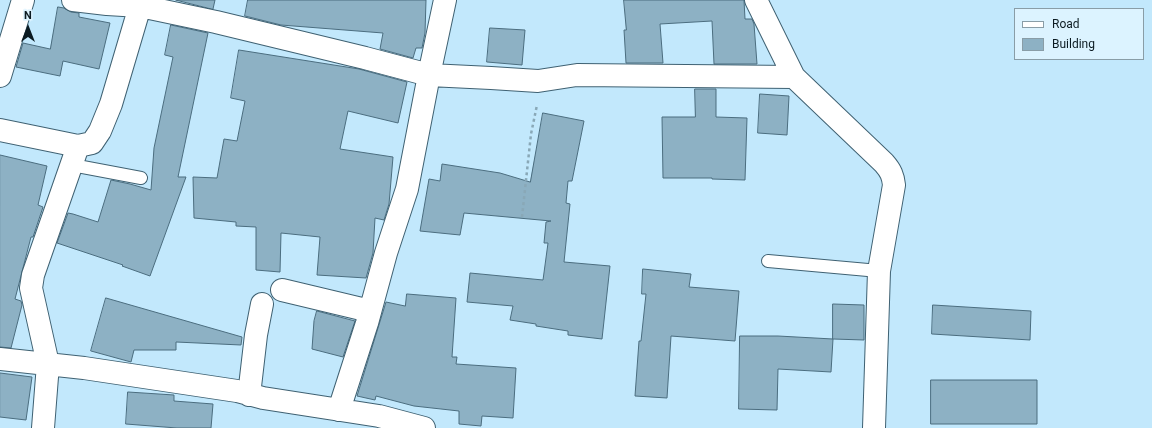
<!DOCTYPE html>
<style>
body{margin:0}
#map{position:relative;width:1152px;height:428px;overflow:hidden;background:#c2e8fc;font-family:Roboto,sans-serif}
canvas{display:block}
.legend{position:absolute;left:1014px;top:8px;width:130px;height:52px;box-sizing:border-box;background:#dcf3ff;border:1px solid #899da7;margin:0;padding:5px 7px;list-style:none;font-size:12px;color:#0c1b22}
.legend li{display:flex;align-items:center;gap:8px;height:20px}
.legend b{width:20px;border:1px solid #899da7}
.north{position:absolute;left:8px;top:8px;width:40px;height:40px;-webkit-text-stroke:3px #dcf3ff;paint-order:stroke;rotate:0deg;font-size:11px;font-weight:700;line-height:16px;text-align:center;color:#0c1b22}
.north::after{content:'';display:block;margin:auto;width:14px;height:18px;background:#0c1b22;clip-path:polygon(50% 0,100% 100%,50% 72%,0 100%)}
</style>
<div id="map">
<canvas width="1152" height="428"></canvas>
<ul class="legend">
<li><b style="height:5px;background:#fff"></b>Road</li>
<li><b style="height:11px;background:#8db1c4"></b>Building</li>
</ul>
<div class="north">N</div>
</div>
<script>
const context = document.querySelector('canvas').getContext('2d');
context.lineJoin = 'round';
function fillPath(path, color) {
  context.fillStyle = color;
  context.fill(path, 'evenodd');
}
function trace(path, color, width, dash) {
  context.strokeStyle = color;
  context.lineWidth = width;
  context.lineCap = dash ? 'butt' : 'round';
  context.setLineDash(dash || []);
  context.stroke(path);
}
const building = new Path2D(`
 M 176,0 L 215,0 L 213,9 Z
 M 248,0 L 426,0 L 425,33 L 422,48 L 416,48 L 413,58 L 380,49 L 383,33 L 281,25 L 245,16 Z
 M 624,0 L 744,0 L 745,19 L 752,19 L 754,24 L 757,64 L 714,64 L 712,21 L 660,24 L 663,63 L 626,63 L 624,30 L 626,30 Z
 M 58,7 L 64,8 L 71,12 L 79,13 L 79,17 L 110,23 L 99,69 L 63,61 L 60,76 L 16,67 L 23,43 L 50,49 Z
 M 171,25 L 208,33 L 178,177 L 186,177 L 150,276 L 122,266 L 123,265 L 57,243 L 68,213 L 73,214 L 98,222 L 111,180 L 130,184 L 151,190 L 154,148 L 173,57 L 165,55 Z
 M 490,28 L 525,30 L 522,65 L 487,62 Z
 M 239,50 L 359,69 L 407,82 L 398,123 L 348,111 L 340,149 L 393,157 L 389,204 L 384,220 L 375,218 L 373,253 L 366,278 L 317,275 L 320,237 L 281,233 L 280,272 L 256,270 L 256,227 L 236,226 L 236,222 L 194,218 L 193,177 L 217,178 L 224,139 L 237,141 L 245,101 L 231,98 Z
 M 695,89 L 716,89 L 716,117 L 747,118 L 745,180 L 712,179 L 712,178 L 663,178 L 662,117 L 695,117 Z
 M 760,94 L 789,96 L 787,135 L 758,133 Z
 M 543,113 L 584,121 L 572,181 L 568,181 L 566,203 L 570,204 L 564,262 L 610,266 L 602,339 L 568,335 L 568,331 L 536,326 L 536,324 L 510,320 L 513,306 L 467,302 L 470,273 L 543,280 L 548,243 L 544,243 L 546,222 L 551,221 L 464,213 L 460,235 L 420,231 L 429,179 L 440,181 L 442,164 L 500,173 L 530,182 Z
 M 0,155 L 47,166 L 38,205 L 43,207 L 33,237 L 31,237 L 15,299 L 21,301 L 22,305 L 11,348 L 0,347 Z
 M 643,269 L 691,274 L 689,287 L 739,291 L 735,341 L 671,336 L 667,398 L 635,396 L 639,341 L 641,341 L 646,294 L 642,294 Z
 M 407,294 L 456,298 L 452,357 L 457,357 L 456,364 L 516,368 L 513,418 L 482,416 L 481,426 L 459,424 L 459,411 L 414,406 L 376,396 L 375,400 L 357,396 L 386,302 L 405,306 Z
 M 106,298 L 242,337 L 241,345 L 176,342 L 176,350 L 134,350 L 131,362 L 91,351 Z
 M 833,304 L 864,305 L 864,340 L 833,339 Z
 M 933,305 L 1031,311 L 1030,340 L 932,334 Z
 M 317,311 L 355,321 L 343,357 L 312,349 L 314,321 Z
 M 740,336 L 778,336 L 833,339 L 831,372 L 778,369 L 777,410 L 739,409 Z
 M 0,373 L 32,377 L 26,420 L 0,417 Z
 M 931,380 L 1037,380 L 1037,424 L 931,424 Z
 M 128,392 L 174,395 L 174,401 L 213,404 L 211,428 L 177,428 L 126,424 Z`);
fillPath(building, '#8db1c4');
trace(building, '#4b6d7f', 1);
const lane = new Path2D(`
 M 72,165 L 141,178
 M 768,261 L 879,271`);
const street = new Path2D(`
 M 73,0 L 107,4 L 140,6 L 216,22 L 365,58 L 429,75 L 407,189 L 386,253 L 367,323 L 339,410
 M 445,0 L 429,75 L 491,78 L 538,81 L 577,75 L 794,77
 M 756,0 L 794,77 L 884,163 C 891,171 893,176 894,185 L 879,271 L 874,428
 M 0,76 L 23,0
 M 0,130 L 78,146 L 92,143 L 100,131 L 111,104 L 140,6
 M 282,290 L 370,311
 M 0,359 L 84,368 L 237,391 L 263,398 L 379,416 L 424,428
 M 249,395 L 256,335 L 262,304
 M 43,428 L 48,364 L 31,288 L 33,275 L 78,146`);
trace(lane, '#3f6172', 14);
trace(street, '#3f6172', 24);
trace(new Path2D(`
 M 522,217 L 531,134 L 537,105`), '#89a8b7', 2.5, [3, 3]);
trace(lane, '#fff', 12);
trace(street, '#fff', 22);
</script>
